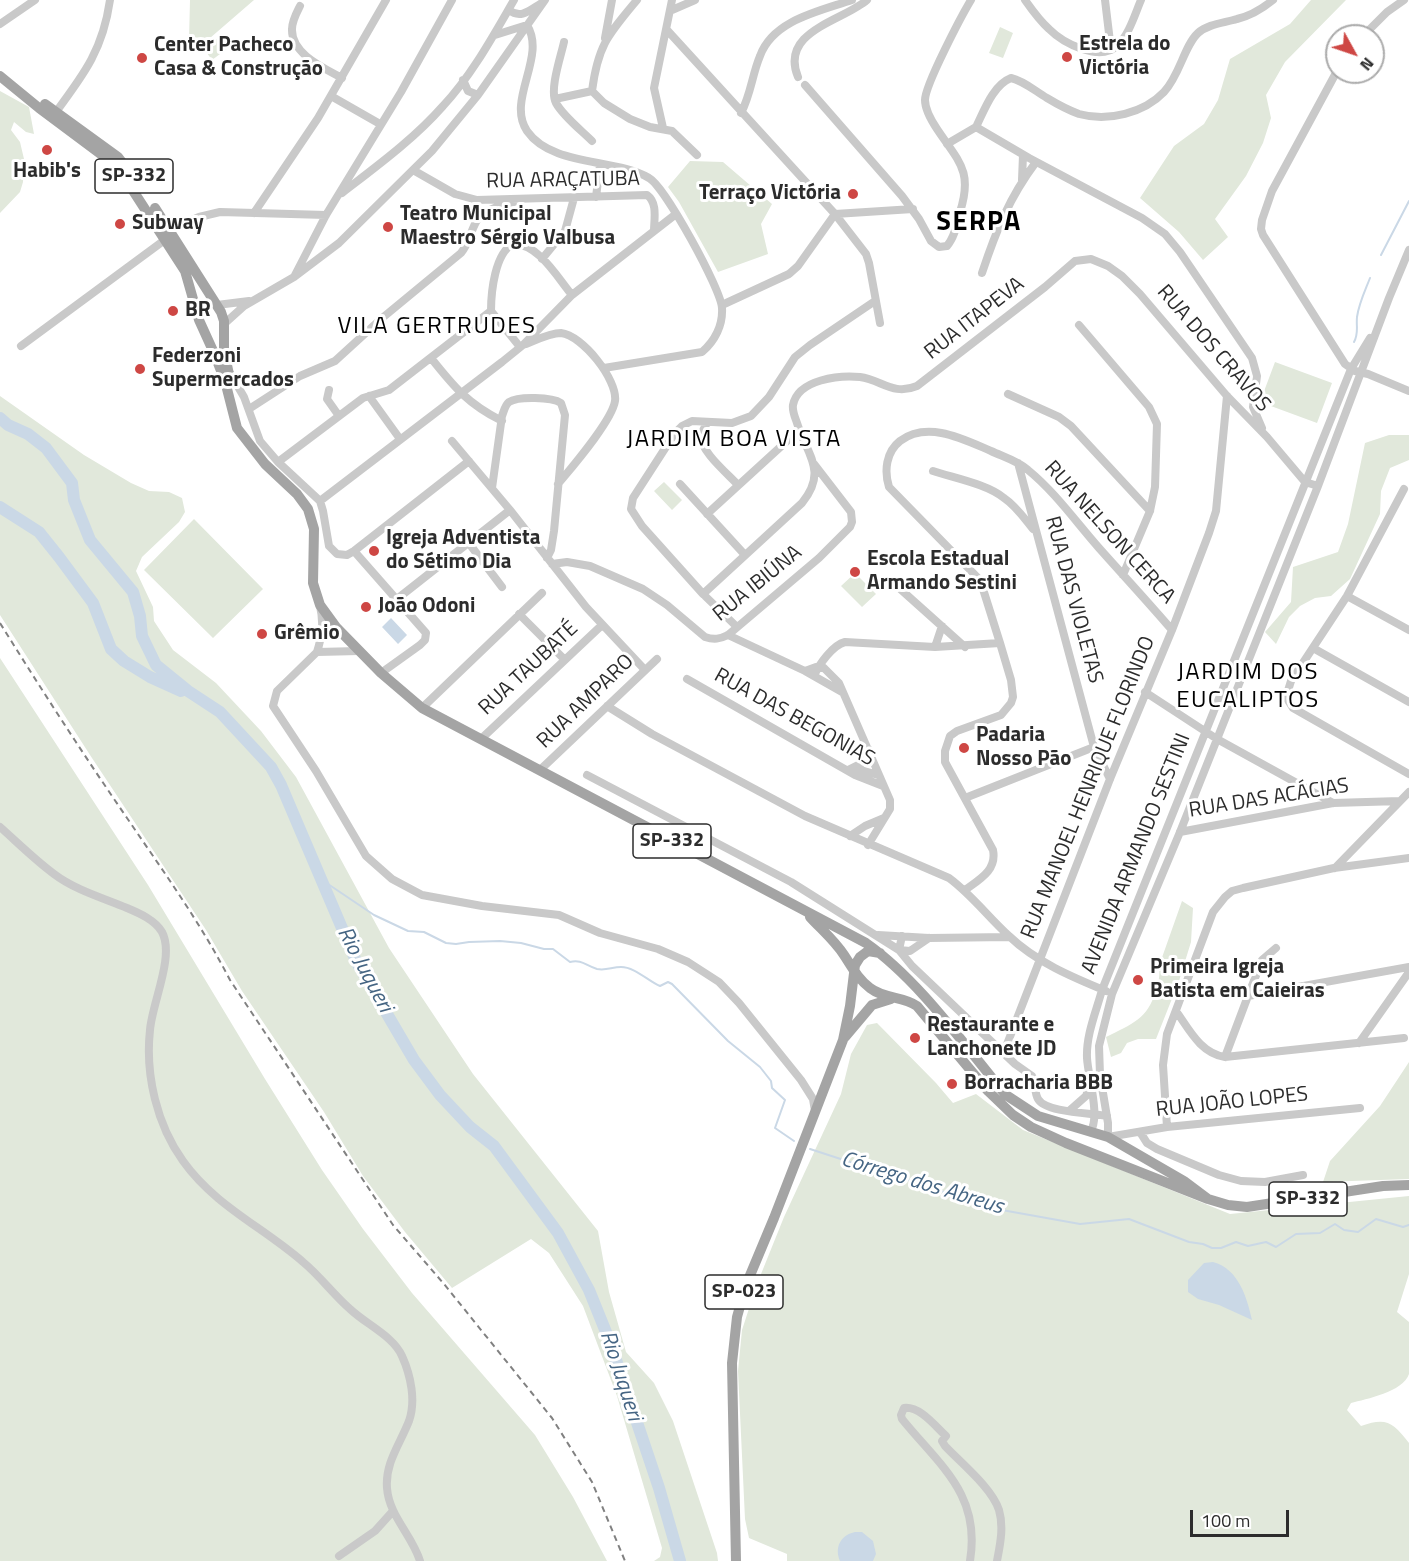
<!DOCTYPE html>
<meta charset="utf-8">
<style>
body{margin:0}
#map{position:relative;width:1409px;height:1561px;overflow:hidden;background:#fff;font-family:"Titillium Web",sans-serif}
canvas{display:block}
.north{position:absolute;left:1325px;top:24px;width:60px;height:60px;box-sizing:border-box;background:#fff;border:2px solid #ababab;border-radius:50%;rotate:130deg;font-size:16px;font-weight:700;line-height:24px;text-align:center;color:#2c2c2c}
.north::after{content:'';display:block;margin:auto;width:21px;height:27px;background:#ce4744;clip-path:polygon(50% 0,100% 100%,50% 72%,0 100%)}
.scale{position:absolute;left:1190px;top:1510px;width:99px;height:27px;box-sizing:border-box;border:3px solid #2c2c2c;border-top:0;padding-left:8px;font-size:18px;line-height:21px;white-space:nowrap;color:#2c2c2c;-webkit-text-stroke:4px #fff;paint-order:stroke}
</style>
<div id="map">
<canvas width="1409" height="1561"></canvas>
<div class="north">N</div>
<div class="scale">100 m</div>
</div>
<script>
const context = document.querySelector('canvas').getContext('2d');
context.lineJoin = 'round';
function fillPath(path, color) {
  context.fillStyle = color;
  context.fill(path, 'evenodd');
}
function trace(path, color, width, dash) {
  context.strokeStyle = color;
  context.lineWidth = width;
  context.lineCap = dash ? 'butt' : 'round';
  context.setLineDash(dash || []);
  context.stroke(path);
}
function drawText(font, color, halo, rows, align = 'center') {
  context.font = font + ' "Titillium Web",sans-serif';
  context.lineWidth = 6;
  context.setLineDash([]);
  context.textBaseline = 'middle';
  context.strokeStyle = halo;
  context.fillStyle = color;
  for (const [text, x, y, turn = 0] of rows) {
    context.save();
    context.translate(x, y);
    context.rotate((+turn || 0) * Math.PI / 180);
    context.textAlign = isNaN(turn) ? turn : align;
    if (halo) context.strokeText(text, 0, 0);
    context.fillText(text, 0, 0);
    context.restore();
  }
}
fillPath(new Path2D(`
 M 190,0 L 254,0 L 195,51 L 189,41 Z
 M 1311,0 L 1346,0 L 1285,62 L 1266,95 L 1271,118 L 1263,143 L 1246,176 L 1215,219 L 1228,237 L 1203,260 L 1179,232 L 1140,198 L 1174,146 L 1204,124 L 1218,100 L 1230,59 L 1290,24 Z
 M 1000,27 L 1013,33 L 1003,58 L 989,53 Z
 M 223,34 L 232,45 L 212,60 L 204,49 Z
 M 0,91 L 29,107 L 34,134 L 26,132 L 14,122 L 11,130 L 20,142 L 24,159 L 23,182 L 20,192 L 0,213 Z
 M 690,161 L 723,162 L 772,204 L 761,224 L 768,254 L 718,272 L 679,202 L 668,187 Z
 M 1275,362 L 1332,383 L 1317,423 L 1260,402 Z
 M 0,396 L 84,455 L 131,483 L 149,491 L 169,492 L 182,498 L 185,512 L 179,522 L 142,557 L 136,571 L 153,607 L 154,621 L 173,650 L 216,683 L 261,731 L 296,777 L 389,948 L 473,1074 L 598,1231 L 609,1292 L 626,1352 L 654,1383 L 673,1421 L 717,1553 L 718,1561 L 654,1561 L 660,1557 L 662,1548 L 617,1396 L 583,1306 L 549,1253 L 531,1239 L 452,1288 L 405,1232 L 363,1176 L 324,1112 L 242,991 L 206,930 L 90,755 L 0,615 Z
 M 1389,435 L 1409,435 L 1409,460 L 1390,468 L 1381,491 L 1380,514 L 1350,579 L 1331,596 L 1315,598 L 1300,606 L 1289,617 L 1276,644 L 1265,632 L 1291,602 L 1293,567 L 1338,552 L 1348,524 L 1365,443 Z
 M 664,482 L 682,500 L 672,510 L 654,491 Z
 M 194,519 L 263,589 L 213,638 L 144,570 Z
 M 855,573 L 876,594 L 862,607 L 841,586 Z
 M 0,658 L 148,885 L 265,1079 L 322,1170 L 363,1229 L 412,1293 L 535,1435 L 573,1497 L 607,1561 L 0,1561 Z
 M 1182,901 L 1193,908 L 1191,942 L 1179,981 L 1156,1039 L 1138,1039 L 1127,1043 L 1121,1053 L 1111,1057 L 1106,1037 C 1132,1024 1148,1019 1156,990 C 1159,981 1160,975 1159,966 Z
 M 877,1023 L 936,1083 L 953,1103 L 976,1094 L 1023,1130 L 1230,1214 L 1409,1196 L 1409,1274 L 1397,1312 L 1409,1322 C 1409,1334 1409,1365 1409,1374 C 1403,1392 1366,1399 1351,1403 L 1347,1410 L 1361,1426 C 1386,1417 1393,1422 1409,1443 L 1409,1561 L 787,1561 L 787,1554 L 749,1538 L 745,1519 L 738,1371 L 742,1330 L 757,1284 L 784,1217 L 841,1094 L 851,1054 L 867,1025 Z
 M 1409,1062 L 1409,1179 L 1323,1182 L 1330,1161 L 1380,1106 Z`), '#e1e8db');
fillPath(new Path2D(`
 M 391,618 L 407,635 L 398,644 L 382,627 Z
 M 1213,1262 C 1239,1269 1247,1298 1252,1320 L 1219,1305 L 1198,1299 L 1188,1292 L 1188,1280 L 1204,1263 Z
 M 855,1532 L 862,1532 L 873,1541 L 876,1554 L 873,1561 L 840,1561 C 834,1547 841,1535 855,1532 Z`), '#cad8e6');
trace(new Path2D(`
 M 1381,255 L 1409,201
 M 1354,342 C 1359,333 1356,327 1357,317 C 1359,303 1365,291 1370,278
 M 322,880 L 374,915 L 408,931 L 424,932 L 446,943 L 456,944 L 469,942 L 500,941 L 521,943 L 544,949 L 553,949 L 570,962 C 582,959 586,966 597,969 C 606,971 612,967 621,967 C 635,967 648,981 660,986 L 668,982 L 672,984 L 728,1041 L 760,1067 L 771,1081 L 772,1088 L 785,1100 L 775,1128 L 794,1141
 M 810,1149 L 899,1178 L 924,1183 L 961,1200 L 985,1207 L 1080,1224 L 1129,1219 L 1189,1242 L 1203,1244 L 1212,1248 L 1221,1248 L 1236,1242 L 1248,1246 L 1266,1242 L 1276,1247 L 1296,1234 L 1320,1233 L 1335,1224 L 1344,1230 L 1358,1232 L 1376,1219 L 1403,1227 L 1409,1225`), '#cad8e6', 2);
trace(new Path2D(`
 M 0,418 L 8,425 L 28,434 L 46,448 L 72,483 L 74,500 L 90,540 L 133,592 L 140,616 L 142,636 L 156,665 L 188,691 L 220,712 L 271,767 L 281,785 L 356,961 L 414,1060 L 440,1095 L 470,1127 L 494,1146 L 558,1233 L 589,1290 L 610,1342 L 659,1488 L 680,1561
 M 0,507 L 39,532 L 59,557 L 93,603 L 111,649 L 124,661 L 150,677 L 181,691`), '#cad8e6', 12);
trace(new Path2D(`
 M 637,0 C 608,35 598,45 592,91 L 604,103 L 630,119 L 650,127 L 672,131 L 697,155
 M 1025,0 C 1032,10 1040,21 1049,29 C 1063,43 1099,62 1117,46 C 1129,35 1135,14 1141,0
 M 1105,0 L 1111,50
 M 300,6 C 296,14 292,21 292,29 C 291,54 324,68 342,78
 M 509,10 C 520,19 529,11 540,4
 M 672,10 L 695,0
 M 0,24 L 35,0
 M 667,30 L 835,214 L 866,254 L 869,263 L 880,323
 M 495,35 L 527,25 C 547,57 506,100 527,131 C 552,167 616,158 649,178 C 665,187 721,289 722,308 C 723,325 715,341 702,352 L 604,368
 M 1363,36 L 1387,12 L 1404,0
 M 605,38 L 612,0
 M 564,42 C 561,56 549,90 556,103 C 563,116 582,131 592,141
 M 1337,71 L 1272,191 L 1262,220 L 1261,229 L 1263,235 L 1345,364 L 1355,371 L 1368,374 L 1409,391
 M 798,77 C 779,31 843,21 867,0
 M 463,80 L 468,91 L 478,95
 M 805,85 L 902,196 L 919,219 L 931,241 L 939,247 L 947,246 C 955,237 957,223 960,212 C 973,171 959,162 937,129 C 931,120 925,110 925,100 C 925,85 962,15 971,0
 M 331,96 L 380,124
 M 555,99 L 592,91
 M 56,112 C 85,73 103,49 110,0
 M 741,113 C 751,94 752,75 760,56 C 773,20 820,11 852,0
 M 976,127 C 984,111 993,85 1011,78 C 1024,81 1035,91 1047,98 C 1057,104 1068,110 1079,114 C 1108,122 1144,113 1164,92 C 1180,75 1184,46 1198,33 C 1208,24 1224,23 1237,19 C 1250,16 1262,9 1273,0
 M 663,128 L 654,88 L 672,0
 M 947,144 L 976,127 L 1029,158 L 1142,218 L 1165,234 L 1180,252 L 1252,358 L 1257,376 L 1253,407 L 1262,428
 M 413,170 L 455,194 L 477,200 L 647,195 C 658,203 654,219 654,231
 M 1022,180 L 1023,155
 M 342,193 C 377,166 414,139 443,106 C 472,75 493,36 514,0
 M 596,197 L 600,165
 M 254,213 L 318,118 L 386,0
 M 835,214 L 913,209
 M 169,230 L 199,217 L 220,212 L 326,215
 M 542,259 L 565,231 L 574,198
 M 982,273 C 996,231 1009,198 1036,162
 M 294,277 L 326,215 L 401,92 L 452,0
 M 217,305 L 249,301
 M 722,305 L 789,274 L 798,266 L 835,214
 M 491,311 C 491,292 495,253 513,244 C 538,243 557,277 572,295
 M 491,311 L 520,347
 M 224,324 L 244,306 L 294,277 L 339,243 L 432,151 L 478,95 L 545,0
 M 1079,325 L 1149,407 L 1157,424 L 1155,487 L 1150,511 L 1123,575
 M 526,344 C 536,340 550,333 561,333 C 582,335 618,380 615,401 C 612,421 572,467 558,484
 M 21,346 L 166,239
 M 431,358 C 454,387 468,404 502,421
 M 230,373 L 244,397 L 260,441 L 278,462 L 320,501 L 323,511 L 329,546 L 337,554 L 347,555 L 354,551 L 469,461
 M 329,390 L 327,399 L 339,416
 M 1008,394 L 1059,417 L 1071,426 L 1150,511
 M 369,396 L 400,439
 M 249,409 L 300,376 L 335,361 L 381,319 L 461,253 C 469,243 470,233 476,222 C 484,207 505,206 519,200
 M 707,423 C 705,427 702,431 701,436 C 700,451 728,474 738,485
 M 452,441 L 510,510 L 586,607 L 645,670
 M 278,462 L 363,398 L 389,390 L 491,311
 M 1018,463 L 1094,747 L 1110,779
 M 933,471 C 954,478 987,484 1004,498 C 1016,506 1024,518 1033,529
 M 680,484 L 745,555
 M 492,488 L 502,416 C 504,411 505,405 509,402 C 518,396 552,397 561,403 L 565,415 L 554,531 L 551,550 L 547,558
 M 1404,489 L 1347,596 L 1291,681 L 1286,697 L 1293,708 L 1409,774
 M 320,501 L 502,362 L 523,345 L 572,295 L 676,214
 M 707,514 L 799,430
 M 468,542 L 502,587
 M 354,551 L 426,633 L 425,640 L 420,645 L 381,673
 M 552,564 L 567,562 L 590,566 L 643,589 L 667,605 L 705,637 C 714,640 720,639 728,635 L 819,558 L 850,527 L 852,522 L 851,512 L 814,464
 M 898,587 L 965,647
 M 703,594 L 802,503 C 828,471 807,455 797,423 C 795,417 792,411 793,405 C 798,379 840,375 860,377 C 882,380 893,396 917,386 L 1045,287 L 1075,261 L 1091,259 L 1108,266 L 1122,276 L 1140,294 L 1227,396 L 1267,437 L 1305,482 L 1318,486
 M 1347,596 L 1409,630
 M 397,599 L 510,510
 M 519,614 L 565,660
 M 737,627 L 703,594 L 642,526 L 631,509 L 633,498 L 675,433 L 682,426 L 692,421 L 732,423 L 751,416 L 769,397 L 795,357 L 810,345 L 875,301
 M 728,635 L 805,671 L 842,692
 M 935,647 L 942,626
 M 1313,648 L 1409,702
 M 317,652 L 277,691 L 273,706 L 316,771 L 366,856 L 392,879 L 422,895 L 482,906 L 559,915 L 600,933 L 658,949 L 688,962 L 719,982 L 739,1003 L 801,1080 L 813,1099 L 815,1111
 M 317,652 C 322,636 324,623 320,606
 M 317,652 L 359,651
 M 805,671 L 816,667 L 824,668 L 839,683 L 890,800 L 890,809 L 868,845
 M 814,676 C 819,664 833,645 845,642 L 935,647 L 1000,643
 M 687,679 L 855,775 L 883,786
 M 1145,692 L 1217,739 L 1333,803
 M 607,706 L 652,734 L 805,816 L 949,878 C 972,895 988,917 1009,936 C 1036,962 1072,977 1106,991
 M 422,708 L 542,593
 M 481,739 L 602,625
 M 854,768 L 878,775
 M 540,770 L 657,659
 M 848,770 L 862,763 L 868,749
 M 587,775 L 791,882 L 899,950 L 910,951 L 929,938
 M 965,798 L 1094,747
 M 0,827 C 18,843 35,860 54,874 C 75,890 103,898 127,908 C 139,913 155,920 162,932 C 175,956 152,1003 150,1030 C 145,1075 157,1125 183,1161 C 215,1206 263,1227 303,1262 C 320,1276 333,1294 350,1309 C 367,1325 393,1336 402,1356 C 411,1376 416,1401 409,1421 C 400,1444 385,1463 387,1488 C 389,1516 412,1535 420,1561
 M 1180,832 L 1333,803 L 1400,801
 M 850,836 L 865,826 L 884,818
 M 1335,868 L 1409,792
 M 965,890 C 980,879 997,870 993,850 L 945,762 L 945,751 L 950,736 L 957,731 L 1001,715 L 1011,703 L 1013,697 L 1011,680 L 1000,643 L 983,589 L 978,578 L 889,487 C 884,471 886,452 900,441 C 928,420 965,440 991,451 C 1004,457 1018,461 1028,470 C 1055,492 1076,522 1099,548 C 1123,575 1148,602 1172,630
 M 878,935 L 929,938 L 1009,937
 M 902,936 L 899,950 L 912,966 L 1015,1064 L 1032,1076 C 1036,1083 1034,1092 1038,1099 C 1046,1113 1092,1113 1107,1116
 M 1248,996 L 1262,960 L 1276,948
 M 1176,1011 C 1189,1029 1200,1053 1225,1057 L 1404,1038
 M 1359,1043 L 1409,972
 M 1004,1052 L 1110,779 L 1172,630 L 1209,533 L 1216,511 L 1227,396
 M 1225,1057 L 1248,996 L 1409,967
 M 1360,1108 L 1167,1127 L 1108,1137 L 1108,1123 L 1100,1075 L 1099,1046 L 1112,994 L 1180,832 L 1318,486 L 1389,298 L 1409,250
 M 1069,1111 L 1086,1096 L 1089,1087
 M 1167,1127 L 1163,1065 L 1167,1034 L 1213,912 L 1225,897 L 1232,891 L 1243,888 L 1334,868 L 1409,858
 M 1090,1132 C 1101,1118 1088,1077 1087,1058 C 1086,1035 1096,1012 1102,990 L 1351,369 L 1370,338
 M 1140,1132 L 1147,1143 L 1157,1149 L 1219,1175 L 1241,1181 L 1265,1182 L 1303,1175
 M 339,1556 L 375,1531 L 393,1511
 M 970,1561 C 981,1494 940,1466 902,1419 L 901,1415 L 904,1408 C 920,1406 935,1426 946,1436 L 942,1441 L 945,1446 C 961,1463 992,1488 999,1510 C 1004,1527 1000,1545 997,1561`), '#c9c9c9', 8);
trace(new Path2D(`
 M 0,76 L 39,108 L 110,161 L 121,172 L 185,271 L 199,320 L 214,353 L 225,381 L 237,428 L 265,464 L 297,494 L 308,509 L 314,529 L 313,583 L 320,605 L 336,627 L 381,673 L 422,708 L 866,943 C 919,980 964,1045 1006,1095 L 1038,1116 L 1108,1137 L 1184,1181 L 1208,1199
 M 45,104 L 118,157 L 141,187
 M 155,208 L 221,312 L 224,321 L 224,351 L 230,379
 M 810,917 C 822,930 835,941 844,955 C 852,967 858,979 870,988 C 884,999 903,996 917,1006 L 988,1091 L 1013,1115 L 1031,1127 L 1066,1143 L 1208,1199 L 1228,1205 L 1247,1207 L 1383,1186 L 1409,1185
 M 845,1037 L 872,1005 L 891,999
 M 736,1561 L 732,1363 L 737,1317 L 746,1285 L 774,1218 L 843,1040 L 850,1006 L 855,965 L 860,957 L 868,951 L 880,953`), '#a4a4a4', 10);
trace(new Path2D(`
 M 0,623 C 41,689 83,754 127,818 C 163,871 200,922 230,980 L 393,1225 L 444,1284 L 552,1418 L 592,1482 L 625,1561`), '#818181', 2, [6, 4.5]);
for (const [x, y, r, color] of [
 [1067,57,6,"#ce4744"],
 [142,58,6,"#ce4744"],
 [47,150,6,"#ce4744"],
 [853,194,6,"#ce4744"],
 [120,224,6,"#ce4744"],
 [388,227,6,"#ce4744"],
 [173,311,6,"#ce4744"],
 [140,369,6,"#ce4744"],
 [374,551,6,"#ce4744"],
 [855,572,6,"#ce4744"],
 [366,607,6,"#ce4744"],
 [262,634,6,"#ce4744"],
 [964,748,6,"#ce4744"],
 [1138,980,6,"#ce4744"],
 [915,1038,6,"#ce4744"],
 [952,1084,6,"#ce4744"]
]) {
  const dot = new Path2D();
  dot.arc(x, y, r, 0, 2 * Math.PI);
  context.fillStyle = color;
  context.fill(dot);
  trace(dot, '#fff', 2);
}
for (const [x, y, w] of [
 [134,176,78],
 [672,841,78],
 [1308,1199,78],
 [744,1292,78]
]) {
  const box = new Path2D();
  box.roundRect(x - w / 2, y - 17, w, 34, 4.5);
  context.fillStyle = '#fff';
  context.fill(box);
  trace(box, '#2c2c2c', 1.5);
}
drawText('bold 20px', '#2c2c2c', null, [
 ["SP-332",134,176],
 ["SP-332",672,841],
 ["SP-332",1308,1199],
 ["SP-023",744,1292]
]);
drawText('bold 21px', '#2c2c2c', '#fff', [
 ["Estrela do",1079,45],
 ["Victória",1079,69],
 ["Center Pacheco",154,46],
 ["Casa & Construção",154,70],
 ["Habib's",47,172,"center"],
 ["Terraço Victória",841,194,"right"],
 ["Teatro Municipal",400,215],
 ["Maestro Sérgio Valbusa",400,239],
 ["Subway",132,224],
 ["BR",185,311],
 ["Federzoni",152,357],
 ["Supermercados",152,381],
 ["Igreja Adventista",386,539],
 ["do Sétimo Dia",386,563],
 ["Escola Estadual",867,560],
 ["Armando Sestini",867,584],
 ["João Odoni",378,607],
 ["Grêmio",274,634],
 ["Padaria",976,736],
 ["Nosso Pão",976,760],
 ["Primeira Igreja",1150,968],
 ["Batista em Caieiras",1150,992],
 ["Restaurante e",927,1026],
 ["Lanchonete JD",927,1050],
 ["Borracharia BBB",964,1084]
], 'left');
drawText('21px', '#2c2c2c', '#fff', [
 ["RUA ARAÇATUBA",563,181,-1],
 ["RUA ITAPEVA",975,319,-38],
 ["RUA DOS CRAVOS",1213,349,49],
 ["RUA NELSON CERCA",1109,533,48],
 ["RUA IBIÚNA",758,584,-39],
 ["RUA DAS VIOLETAS",1073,600,75],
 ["RUA TAUBATÉ",529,669,-43],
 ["RUA AMPARO",586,702,-44],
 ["RUA DAS BEGONIAS",794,718,29],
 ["RUA MANOEL HENRIQUE FLORINDO",1089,788,-68],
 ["RUA DAS ACÁCIAS",1269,799,-9],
 ["AVENIDA ARMANDO SESTINI",1137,854,-68],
 ["RUA JOÃO LOPES",1232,1103,-6]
]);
drawText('italic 22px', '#456583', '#fff', [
 ["Rio Juqueri",364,970,62],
 ["Córrego dos Abreus",922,1184,17],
 ["Rio Juqueri",620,1376,72]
]);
context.letterSpacing = '1.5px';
drawText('24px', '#000', '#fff', [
 ["VILA GERTRUDES",437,327],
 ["JARDIM BOA VISTA",734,440],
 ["JARDIM DOS",1248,673],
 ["EUCALIPTOS",1248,701]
]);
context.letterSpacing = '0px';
context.letterSpacing = '1.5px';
drawText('bold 27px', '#000', '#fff', [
 ["SERPA",979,223]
]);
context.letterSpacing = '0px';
</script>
